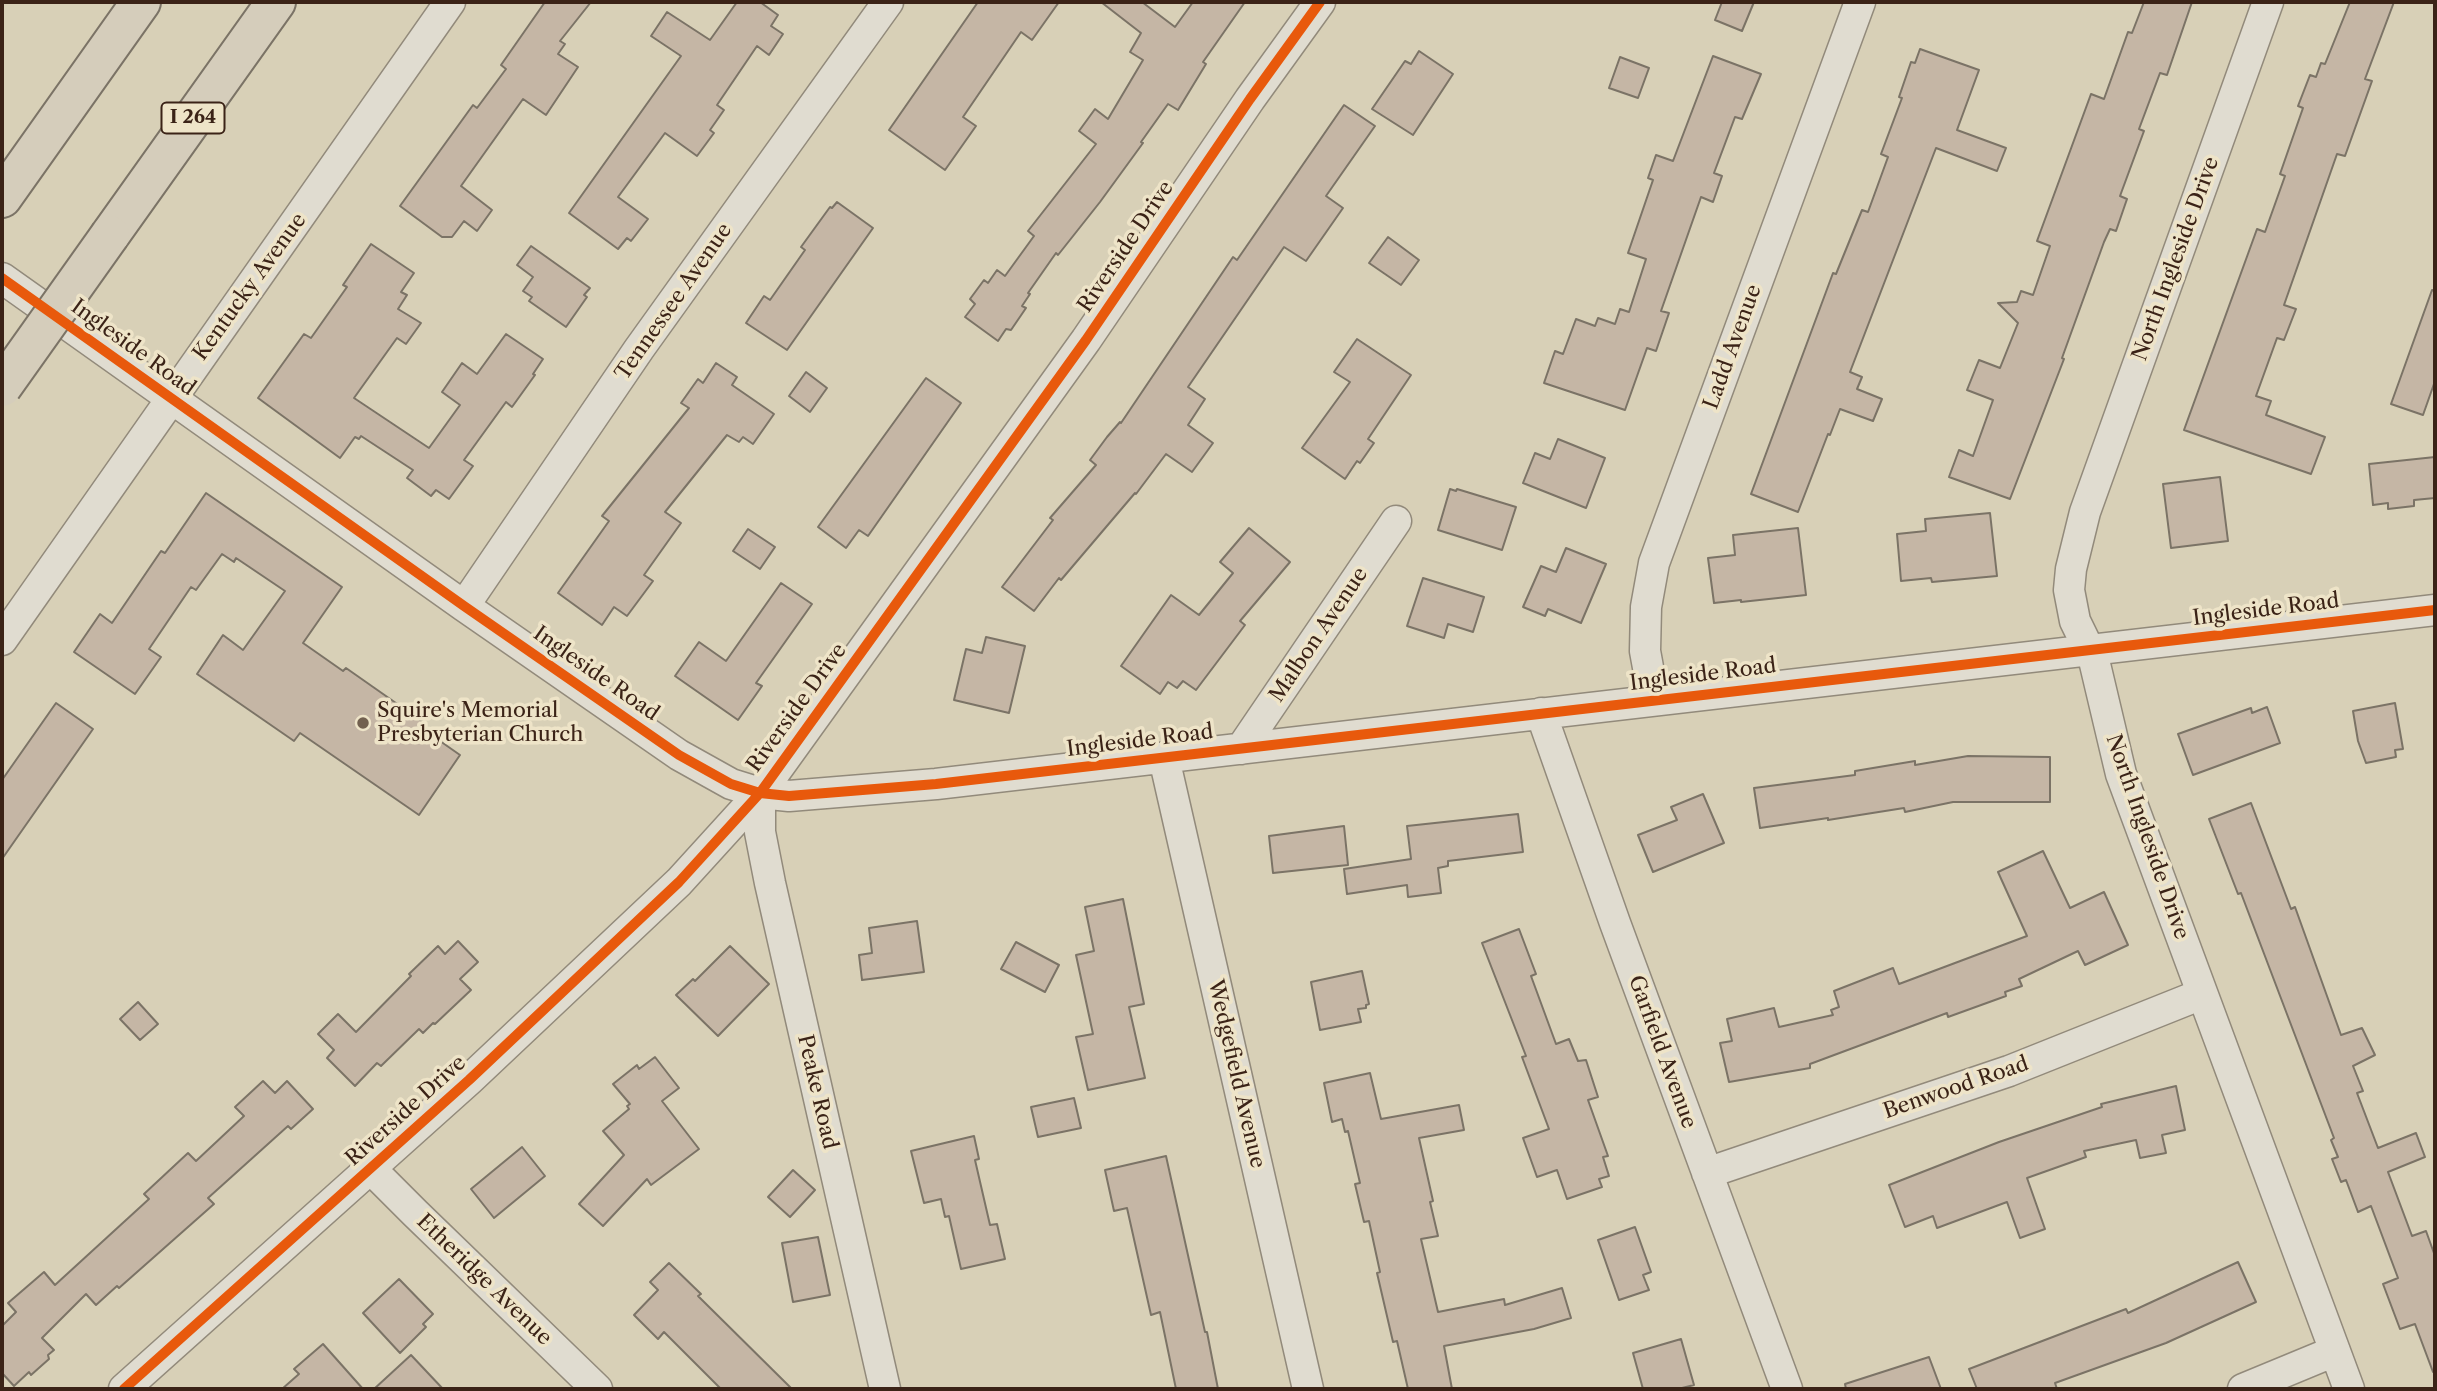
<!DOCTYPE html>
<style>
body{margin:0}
#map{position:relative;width:2437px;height:1391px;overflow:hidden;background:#d8d0b7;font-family:"Libre Caslon Text",serif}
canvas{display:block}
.frame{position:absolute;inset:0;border:4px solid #3b2317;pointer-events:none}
</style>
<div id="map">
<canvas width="2437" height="1391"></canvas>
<div class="frame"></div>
</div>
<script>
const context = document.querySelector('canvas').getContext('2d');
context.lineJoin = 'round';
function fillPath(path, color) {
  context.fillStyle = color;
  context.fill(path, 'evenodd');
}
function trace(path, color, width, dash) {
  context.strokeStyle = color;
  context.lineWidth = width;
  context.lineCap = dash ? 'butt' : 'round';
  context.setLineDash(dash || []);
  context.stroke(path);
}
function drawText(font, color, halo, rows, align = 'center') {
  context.font = font + ' "Libre Caslon Text",serif';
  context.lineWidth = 7;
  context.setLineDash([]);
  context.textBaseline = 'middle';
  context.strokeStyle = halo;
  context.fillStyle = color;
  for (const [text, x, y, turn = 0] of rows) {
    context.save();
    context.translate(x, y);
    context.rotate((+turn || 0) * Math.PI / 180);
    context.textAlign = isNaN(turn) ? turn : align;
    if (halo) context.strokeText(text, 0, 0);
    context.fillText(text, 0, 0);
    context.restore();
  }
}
const building = new Path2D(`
 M 545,2 L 591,2 L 560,41 L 565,44 L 558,54 L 578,67 L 546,115 L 523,99 L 461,186 L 492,210 L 477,231 L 464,221 L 452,237 L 442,237 L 400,206 L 473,105 L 477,108 L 506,69 L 501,65 Z
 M 737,2 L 760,2 L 778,15 L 771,26 L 783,34 L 769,55 L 757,46 L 717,105 L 724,110 L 710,130 L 714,133 L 697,156 L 665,133 L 618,197 L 648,219 L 631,241 L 627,238 L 618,249 L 569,213 L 681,56 L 651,36 L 667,12 L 710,40 Z
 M 978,2 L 1059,2 L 1032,40 L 1021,32 L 963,117 L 976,126 L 945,170 L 889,130 Z
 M 1101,2 L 1142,2 L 1175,27 L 1193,2 L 1245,2 L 1203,62 L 1206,64 L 1178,110 L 1168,104 L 1141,142 L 1143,143 L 1100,202 L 1058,255 L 1056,253 L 1028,293 L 1030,294 L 1022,306 L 1026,308 L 1011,330 L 1006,329 L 998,341 L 965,317 L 975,304 L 970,299 L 984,280 L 988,283 L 997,270 L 1005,276 L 1034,236 L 1028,231 L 1096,144 L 1079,131 L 1095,109 L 1108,119 L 1143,60 L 1130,52 L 1141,33 Z
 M 1722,2 L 1754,2 L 1742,31 L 1715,20 Z
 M 2144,2 L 2192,2 L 2167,75 L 2160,73 L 2139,129 L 2144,131 L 2120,196 L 2127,199 L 2116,231 L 2110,229 L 2104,242 L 2062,358 L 2064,359 L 2010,499 L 1949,477 L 1959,450 L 1973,456 L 1993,400 L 1967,390 L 1979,360 L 2000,368 L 2018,323 L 1998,303 L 2017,302 L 2021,291 L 2033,295 L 2050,246 L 2037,241 L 2091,94 L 2104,99 L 2128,32 L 2132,33 Z
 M 2350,2 L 2394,2 L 2365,79 L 2372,81 L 2345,156 L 2337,154 L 2284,305 L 2296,309 L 2284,340 L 2277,338 L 2256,396 L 2271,401 L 2266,415 L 2325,437 L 2311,474 L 2184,430 L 2257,229 L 2265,232 L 2285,176 L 2280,174 L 2303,108 L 2298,106 L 2310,75 L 2316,77 L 2321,63 L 2325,64 Z
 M 1920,49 L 1979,70 L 1957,130 L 2006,148 L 1997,171 L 1936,148 L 1850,372 L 1862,377 L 1857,389 L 1882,399 L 1873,421 L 1840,409 L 1830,435 L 1828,434 L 1798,512 L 1751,494 L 1833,273 L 1836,274 L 1862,210 L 1868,212 L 1888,157 L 1881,154 L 1902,98 L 1899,97 L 1911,62 L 1915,63 Z
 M 1419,51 L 1453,74 L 1413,135 L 1372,109 L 1405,61 L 1411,64 Z
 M 1713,56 L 1761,74 L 1742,119 L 1735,117 L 1714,173 L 1722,176 L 1713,202 L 1701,197 L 1661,311 L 1669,313 L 1656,351 L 1647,348 L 1625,410 L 1544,383 L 1555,351 L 1563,354 L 1576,319 L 1595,326 L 1598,318 L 1615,324 L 1620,309 L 1629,312 L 1646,259 L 1628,253 L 1653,180 L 1648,178 L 1656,155 L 1673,161 Z
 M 1620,57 L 1649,68 L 1638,98 L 1609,88 Z
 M 1344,105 L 1375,126 L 1326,196 L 1343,208 L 1306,261 L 1284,247 L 1188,387 L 1205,399 L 1188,425 L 1213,443 L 1192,472 L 1166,454 L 1136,494 L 1135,493 L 1061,580 L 1059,578 L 1034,611 L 1002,587 L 1053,520 L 1050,518 L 1096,465 L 1090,460 L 1107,437 L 1120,422 L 1121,423 L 1233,257 L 1237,260 Z
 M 837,202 L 873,228 L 787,350 L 746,323 L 764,296 L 770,300 L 805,250 L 801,247 L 830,207 L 832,208 Z
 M 1388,237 L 1419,260 L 1401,285 L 1369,263 Z
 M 371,244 L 414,273 L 401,292 L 407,295 L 398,309 L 421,323 L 406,344 L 397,338 L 354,398 L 429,448 L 460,405 L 442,392 L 462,363 L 477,374 L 506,334 L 543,359 L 533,374 L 535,375 L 512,407 L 506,402 L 464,460 L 473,466 L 449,499 L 436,490 L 431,496 L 407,478 L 413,470 L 361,436 L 359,439 L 355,437 L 340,458 L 258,398 L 304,334 L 311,338 L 347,287 L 343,285 Z
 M 531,246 L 590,288 L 584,295 L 587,297 L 566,327 L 529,301 L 532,297 L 523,291 L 533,277 L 517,265 Z
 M 2432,290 L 2435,291 L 2435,381 L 2423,415 L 2391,404 Z
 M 1357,339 L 1411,375 L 1368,439 L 1374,443 L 1360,463 L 1357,461 L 1345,479 L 1302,448 L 1350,382 L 1334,372 Z
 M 716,363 L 737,377 L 732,385 L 774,414 L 753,444 L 743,437 L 739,442 L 727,435 L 665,512 L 681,523 L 644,575 L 653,581 L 627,616 L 614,607 L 602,625 L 558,593 L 609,521 L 602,516 L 689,408 L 681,403 L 698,379 L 703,383 Z
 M 806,372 L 827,388 L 810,412 L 789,396 Z
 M 926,378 L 961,403 L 868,536 L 859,530 L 846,548 L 818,527 Z
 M 1558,439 L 1605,458 L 1586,508 L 1523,483 L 1535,453 L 1550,459 Z
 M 2435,457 L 2435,498 L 2414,500 L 2414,506 L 2388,509 L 2388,503 L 2373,505 L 2369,464 Z
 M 2220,477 L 2228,541 L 2171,548 L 2163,484 Z
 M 1450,489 L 1456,491 L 1457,489 L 1516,507 L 1502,550 L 1438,530 Z
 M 206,493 L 342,587 L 303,643 L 343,671 L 346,668 L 423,722 L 420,727 L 460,755 L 419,815 L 300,733 L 294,741 L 197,674 L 223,635 L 243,650 L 285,591 L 236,558 L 234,562 L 222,554 L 196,590 L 191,587 L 149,649 L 161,657 L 135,694 L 74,652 L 100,614 L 112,623 L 161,551 L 165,553 Z
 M 1990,513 L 1997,576 L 1932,582 L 1931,578 L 1901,581 L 1897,534 L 1926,531 L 1925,519 Z
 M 1249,528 L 1290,562 L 1240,621 L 1245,625 L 1196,690 L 1183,681 L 1177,688 L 1168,682 L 1160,694 L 1121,666 L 1171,595 L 1199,615 L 1233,573 L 1220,562 Z
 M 1798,528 L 1806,595 L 1741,602 L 1741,600 L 1714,603 L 1708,558 L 1735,555 L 1733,535 Z
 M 748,529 L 775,547 L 760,569 L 733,551 Z
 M 1566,548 L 1606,564 L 1581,623 L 1548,609 L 1545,616 L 1523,607 L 1541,566 L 1556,572 Z
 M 1423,578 L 1484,597 L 1473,632 L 1448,624 L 1444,638 L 1407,626 Z
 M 781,583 L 812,604 L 756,683 L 762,686 L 738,720 L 675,676 L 699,642 L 726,661 Z
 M 986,637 L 1025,646 L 1009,713 L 954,700 L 966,649 L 982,653 Z
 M 56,703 L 93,729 L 2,859 L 2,780 Z
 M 2395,703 L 2403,749 L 2395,750 L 2396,757 L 2366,763 L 2358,741 L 2353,711 Z
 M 2267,707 L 2280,743 L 2193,775 L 2178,734 L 2251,708 L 2252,713 Z
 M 1968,756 L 2050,757 L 2050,802 L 1953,802 L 1905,812 L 1904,808 L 1828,820 L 1828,818 L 1760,828 L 1754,788 L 1855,775 L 1855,771 L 1915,761 L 1915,765 Z
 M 1703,794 L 1724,843 L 1653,872 L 1638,835 L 1677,820 L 1671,807 Z
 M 2251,803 L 2291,909 L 2295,907 L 2341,1035 L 2362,1028 L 2375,1055 L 2353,1066 L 2363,1091 L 2357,1093 L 2378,1148 L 2416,1133 L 2425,1157 L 2388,1172 L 2412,1236 L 2426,1231 L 2435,1256 L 2435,1372 L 2433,1372 L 2415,1324 L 2400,1329 L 2383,1284 L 2398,1278 L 2371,1206 L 2358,1212 L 2346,1180 L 2341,1182 L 2332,1159 L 2338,1157 L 2331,1140 L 2334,1138 L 2241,893 L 2238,894 L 2209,819 Z
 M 1518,814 L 1523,852 L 1448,861 L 1448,866 L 1438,868 L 1441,893 L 1408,897 L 1407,885 L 1347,894 L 1344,869 L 1411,859 L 1407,826 Z
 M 1344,826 L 1348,865 L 1273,873 L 1269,836 Z
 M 2043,851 L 2070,908 L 2104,892 L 2128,945 L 2085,965 L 2078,951 L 2019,979 L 2022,986 L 2005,992 L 2006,996 L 1948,1017 L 1947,1013 L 1810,1064 L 1810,1068 L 1729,1082 L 1720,1043 L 1732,1041 L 1727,1019 L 1774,1008 L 1779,1027 L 1833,1015 L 1831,1010 L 1839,1007 L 1834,991 L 1893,968 L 1899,984 L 2027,936 L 1998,872 Z
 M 1123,899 L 1144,1004 L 1129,1007 L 1145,1078 L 1088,1090 L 1076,1037 L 1093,1034 L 1076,955 L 1094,951 L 1085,907 Z
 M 917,921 L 924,972 L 862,980 L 859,955 L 872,953 L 869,928 Z
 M 1519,929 L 1536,974 L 1531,976 L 1556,1044 L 1569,1039 L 1578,1061 L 1586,1060 L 1598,1097 L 1588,1100 L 1608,1156 L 1603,1157 L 1609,1176 L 1599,1179 L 1602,1187 L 1567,1199 L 1557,1170 L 1537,1177 L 1523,1138 L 1549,1129 L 1522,1057 L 1526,1056 L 1482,943 Z
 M 458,941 L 478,962 L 460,979 L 471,990 L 435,1024 L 433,1023 L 423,1033 L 419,1029 L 381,1066 L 377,1063 L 355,1086 L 327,1058 L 334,1050 L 318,1034 L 338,1014 L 356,1032 L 411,976 L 409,974 L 438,946 L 445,954 Z
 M 1016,942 L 1059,965 L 1045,992 L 1001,969 Z
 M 730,946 L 769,984 L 718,1036 L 676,995 L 693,979 L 695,981 Z
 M 1362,971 L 1369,1004 L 1366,1005 L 1366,1008 L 1358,1009 L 1361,1022 L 1320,1030 L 1311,982 Z
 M 138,1002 L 158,1024 L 140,1040 L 120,1019 Z
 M 655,1057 L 679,1088 L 662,1101 L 699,1149 L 651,1185 L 647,1179 L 603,1226 L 579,1204 L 624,1155 L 603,1131 L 629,1109 L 627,1106 L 630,1104 L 613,1084 L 637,1065 L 639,1069 Z
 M 1370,1073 L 1381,1119 L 1459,1105 L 1464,1130 L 1419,1138 L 1433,1201 L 1430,1202 L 1438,1236 L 1421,1239 L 1438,1312 L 1504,1299 L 1505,1305 L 1562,1288 L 1571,1318 L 1534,1329 L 1444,1346 L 1452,1389 L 1408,1389 L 1397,1341 L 1393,1342 L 1377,1273 L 1380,1272 L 1369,1221 L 1364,1222 L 1355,1184 L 1360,1183 L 1348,1131 L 1345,1132 L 1342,1119 L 1332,1122 L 1324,1083 Z
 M 263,1081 L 275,1093 L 287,1081 L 313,1109 L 291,1129 L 288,1126 L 208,1198 L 214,1204 L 119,1288 L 117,1286 L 96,1305 L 86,1294 L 42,1338 L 54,1350 L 48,1355 L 49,1359 L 31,1375 L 29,1372 L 14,1386 L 2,1373 L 2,1326 L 16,1312 L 8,1303 L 44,1272 L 55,1285 L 149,1199 L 144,1194 L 188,1153 L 196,1161 L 244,1116 L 235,1107 Z
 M 2176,1086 L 2185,1130 L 2162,1135 L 2166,1153 L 2140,1158 L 2136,1140 L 2084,1151 L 2086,1157 L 2027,1178 L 2045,1229 L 2020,1238 L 2007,1202 L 1937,1228 L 1933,1216 L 1905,1227 L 1889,1185 L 1999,1142 L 2102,1107 L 2101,1104 Z
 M 1074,1098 L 1081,1128 L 1038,1137 L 1031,1107 Z
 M 974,1136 L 979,1159 L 975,1160 L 990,1225 L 997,1224 L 1005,1259 L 961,1269 L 949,1216 L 945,1217 L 941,1199 L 924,1203 L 911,1151 Z
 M 522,1147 L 545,1176 L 494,1218 L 471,1189 Z
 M 1166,1156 L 1205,1332 L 1207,1332 L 1218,1389 L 1176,1389 L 1160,1312 L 1151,1315 L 1127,1208 L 1114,1211 L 1105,1170 Z
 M 793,1170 L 815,1190 L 790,1217 L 768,1197 Z
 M 1635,1227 L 1651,1272 L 1643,1275 L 1649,1290 L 1619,1300 L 1598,1240 Z
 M 818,1237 L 830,1295 L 793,1302 L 782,1243 Z
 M 2238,1262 L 2256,1302 L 2166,1343 L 2055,1383 L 2057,1389 L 1977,1389 L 1969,1369 L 2126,1309 L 2128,1313 Z
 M 669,1263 L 701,1294 L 698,1296 L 792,1389 L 721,1389 L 664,1332 L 658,1339 L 634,1315 L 658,1290 L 650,1282 Z
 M 399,1279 L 433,1314 L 423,1324 L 426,1327 L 400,1353 L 363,1313 Z
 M 1681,1339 L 1694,1385 L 1678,1389 L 1643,1389 L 1633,1353 Z
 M 323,1344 L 363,1389 L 282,1389 L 299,1374 L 294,1369 Z
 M 411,1355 L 443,1389 L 374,1389 Z
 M 1929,1357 L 1941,1389 L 1846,1389 L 1845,1384 Z`);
fillPath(building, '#c5b6a5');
trace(building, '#7b7366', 2);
const minor = new Path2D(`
 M 2268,2 L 2085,512 L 2071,569 L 2069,590 L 2075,621 L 2094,660 L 2121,774 L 2349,1389
 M 2,278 L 464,606 L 679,755 L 731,784 L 760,793 L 789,796 L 936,784 L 2435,610
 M 464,606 L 639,349 L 888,2
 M 2,640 L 450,2
 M 1654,700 L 1645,651 L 1646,607 L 1654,563 L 1860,2
 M 1541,713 L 1615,923 L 1787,1389
 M 1241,749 L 1396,521
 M 1164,758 L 1308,1389
 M 760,793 L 760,832 L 770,883 L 885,1389
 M 371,1169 L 415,1213 L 597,1389
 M 1707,1173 L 2009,1071 L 2202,994
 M 124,1389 L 469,1080 L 679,882 L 760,793 L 1086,340 L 1250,99 L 1320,2
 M 2243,1389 L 2335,1351`);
const highway = new Path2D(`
 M 2,198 L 141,2
 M 110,235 L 276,2`);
trace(minor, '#928a7b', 33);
trace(highway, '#7b7366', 42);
trace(minor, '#e0dcd0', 30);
trace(highway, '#d5cdbb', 38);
const highwayBridge = new Path2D(`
 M 2,387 L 110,235`);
trace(highwayBridge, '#7b7366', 42, []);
trace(highwayBridge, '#d5cdbb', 38);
trace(new Path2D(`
 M 2,278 L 464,606 L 679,755 L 731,784 L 760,793 L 789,796 L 936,784 L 2435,610
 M 124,1389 L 469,1080 L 679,882 L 760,793 L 1086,340 L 1250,99 L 1320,2`), '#e8590c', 10);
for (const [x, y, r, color] of [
 [363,723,7,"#72604f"]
]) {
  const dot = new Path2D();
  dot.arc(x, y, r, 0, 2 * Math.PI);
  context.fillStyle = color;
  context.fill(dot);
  trace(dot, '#eee4c8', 2.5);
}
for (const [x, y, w] of [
 [193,118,63]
]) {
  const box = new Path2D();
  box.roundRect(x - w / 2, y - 15.5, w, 31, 5);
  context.fillStyle = '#eee4c8';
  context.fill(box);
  trace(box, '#3b2317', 2);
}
drawText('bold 19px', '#3b2317', null, [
 ["I 264",193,118]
]);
drawText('21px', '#3b2317', '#eee4c8', [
 ["Riverside Drive",1126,247,-56],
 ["North Ingleside Drive",2176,259,-70],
 ["Kentucky Avenue",250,287,-54],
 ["Tennessee Avenue",674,302,-55],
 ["Ladd Avenue",1733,347,-70],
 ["Ingleside Road",133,348,36],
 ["Ingleside Road",2266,610,-7],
 ["Malbon Avenue",1319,635,-56],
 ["Ingleside Road",596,674,35],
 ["Ingleside Road",1703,675,-7],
 ["Riverside Drive",797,708,-54],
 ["Ingleside Road",1140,741,-7],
 ["North Ingleside Drive",2147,837,71],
 ["Garfield Avenue",1662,1052,70],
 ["Wedgefield Avenue",1236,1074,77],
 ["Benwood Road",1956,1088,-19],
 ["Peake Road",817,1092,77],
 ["Riverside Drive",406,1111,-42],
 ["Etheridge Avenue",484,1280,44]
]);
drawText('21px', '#3b2317', '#eee4c8', [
 ["Squire's Memorial",377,711],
 ["Presbyterian Church",377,735]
], 'left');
</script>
